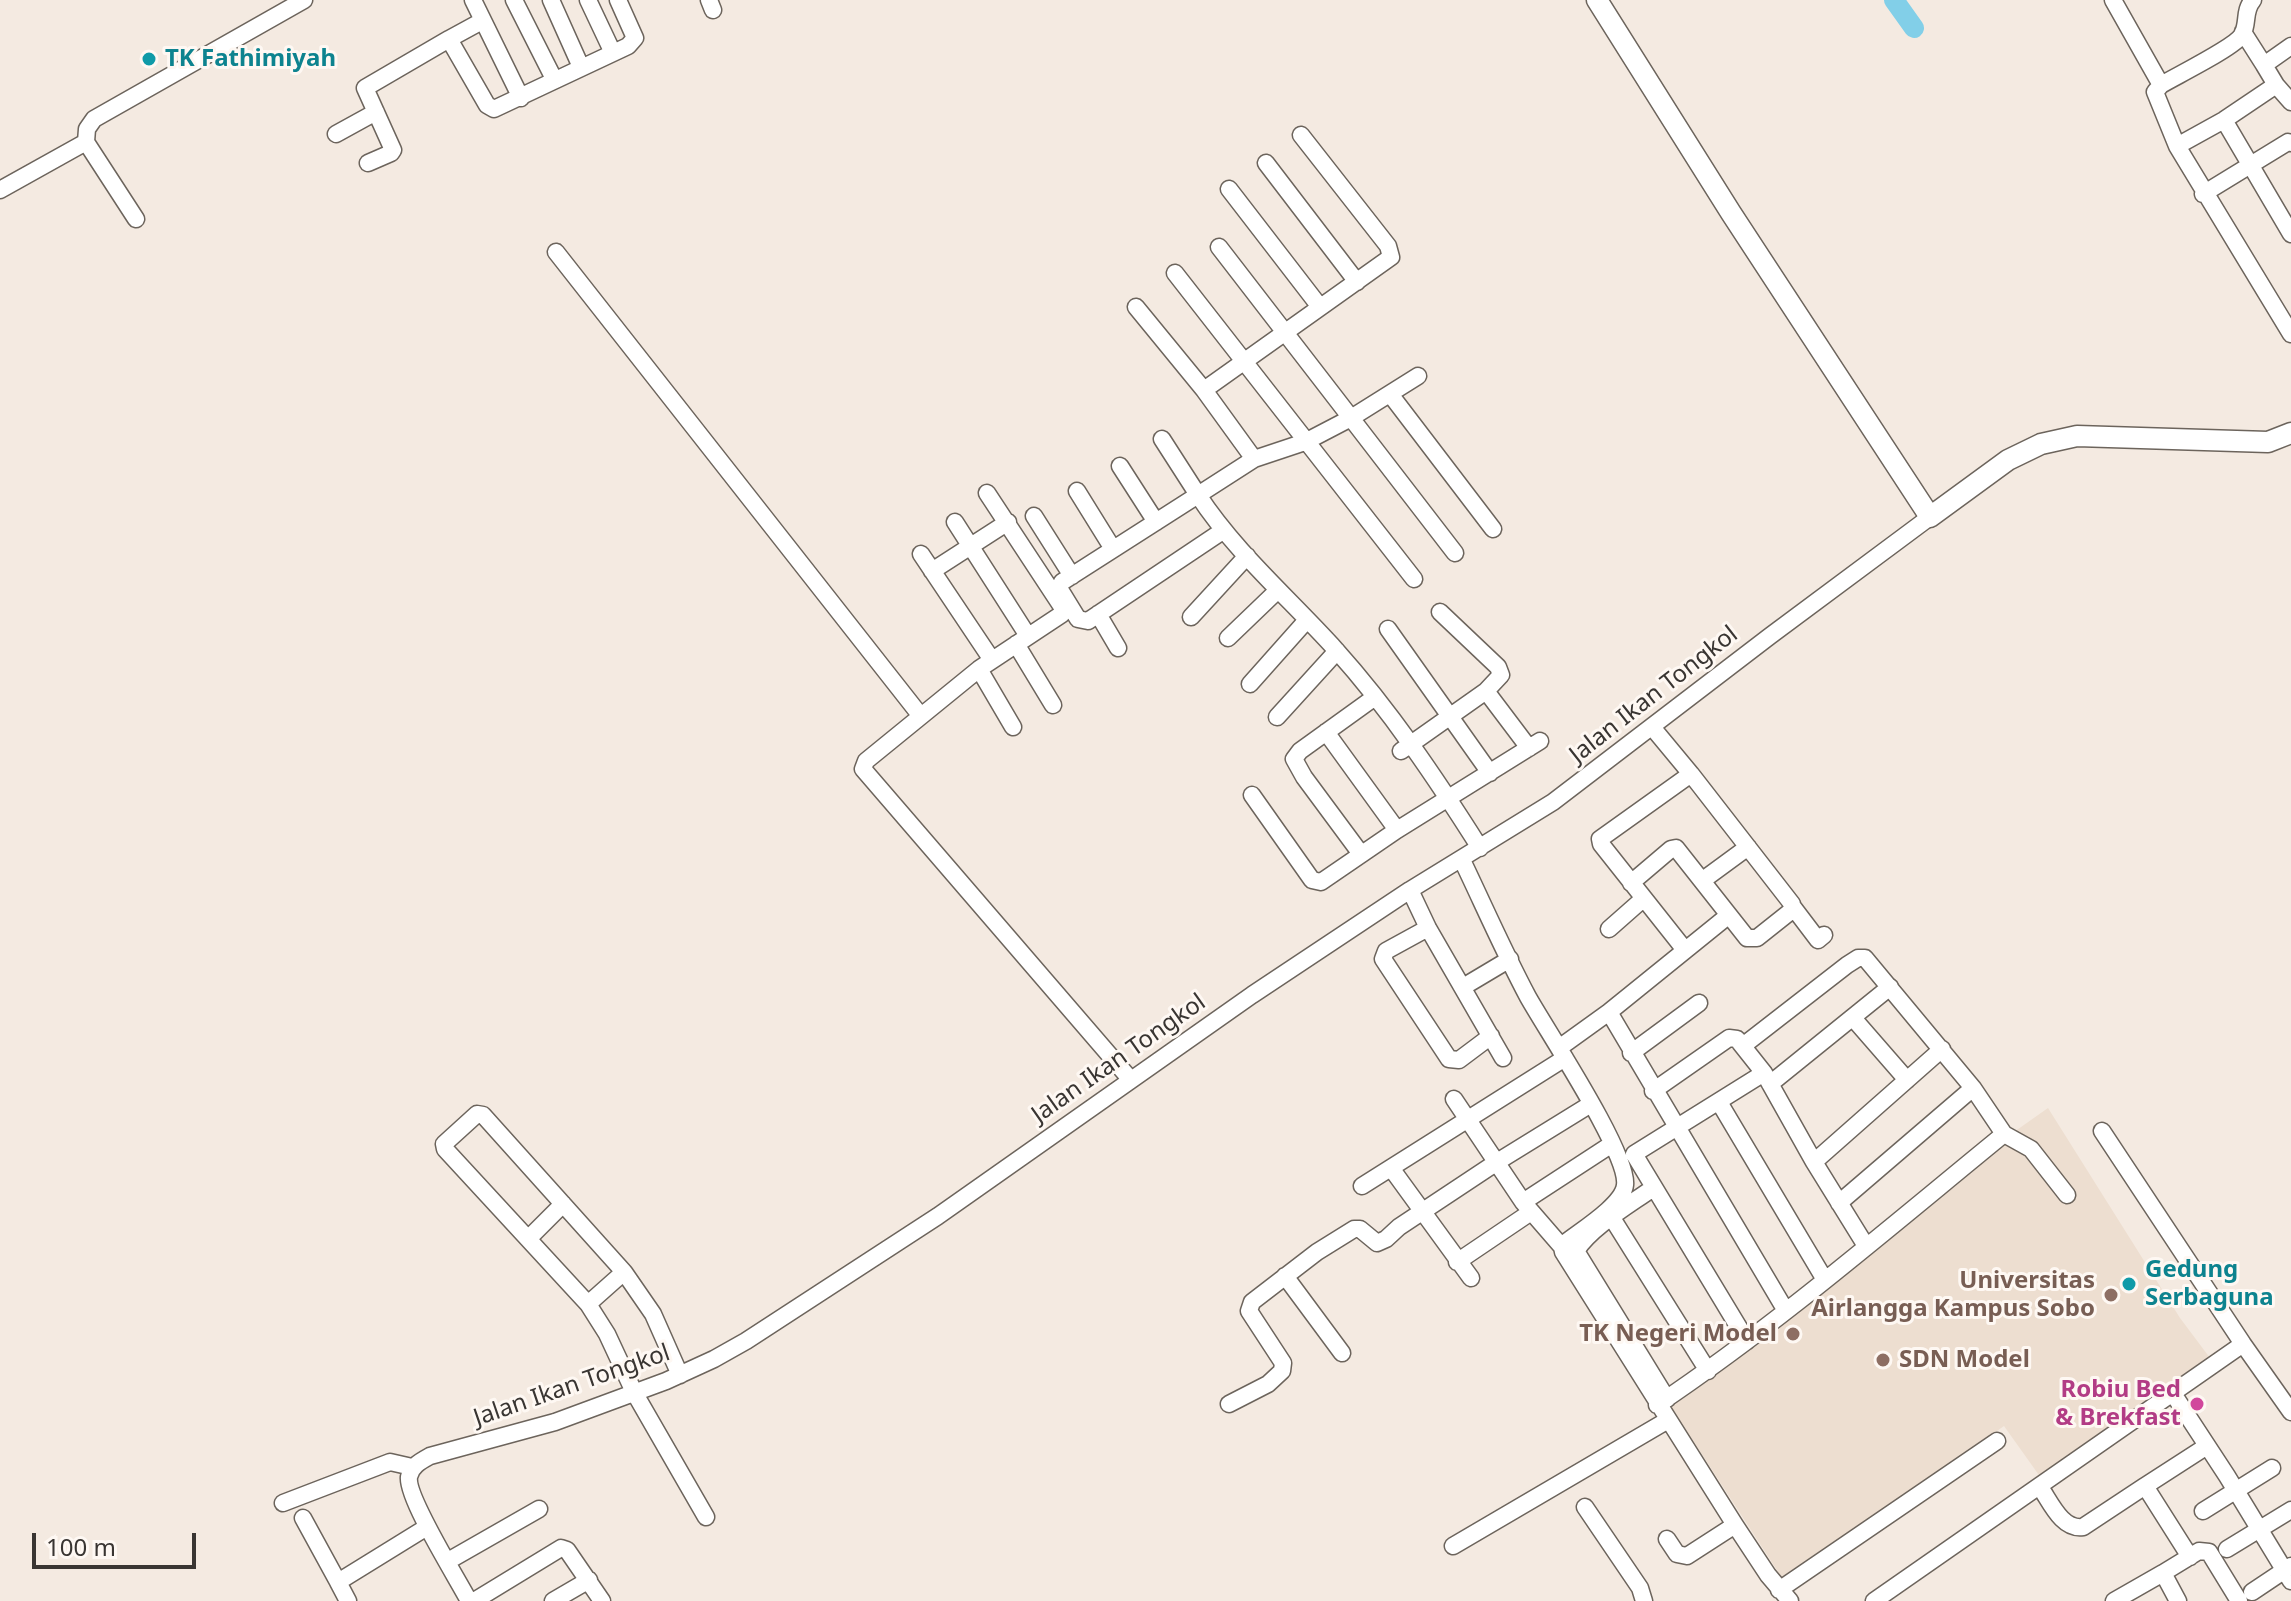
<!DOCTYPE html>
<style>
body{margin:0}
#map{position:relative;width:2291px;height:1601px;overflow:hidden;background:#f4eae1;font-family:"Noto Sans",sans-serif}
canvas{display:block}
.scale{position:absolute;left:32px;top:1533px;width:164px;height:36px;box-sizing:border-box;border:4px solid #393532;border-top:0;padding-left:10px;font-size:24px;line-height:28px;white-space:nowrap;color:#393532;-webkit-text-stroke:6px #fef8f3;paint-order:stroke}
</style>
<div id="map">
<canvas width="2291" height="1601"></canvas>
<div class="scale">100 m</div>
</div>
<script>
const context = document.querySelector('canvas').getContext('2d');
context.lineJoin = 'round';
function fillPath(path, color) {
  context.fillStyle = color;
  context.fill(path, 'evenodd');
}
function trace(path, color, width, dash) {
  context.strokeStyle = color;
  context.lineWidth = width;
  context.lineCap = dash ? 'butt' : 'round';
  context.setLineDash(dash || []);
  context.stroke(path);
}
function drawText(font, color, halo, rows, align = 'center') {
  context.font = font + ' "Noto Sans",sans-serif';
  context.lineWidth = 6;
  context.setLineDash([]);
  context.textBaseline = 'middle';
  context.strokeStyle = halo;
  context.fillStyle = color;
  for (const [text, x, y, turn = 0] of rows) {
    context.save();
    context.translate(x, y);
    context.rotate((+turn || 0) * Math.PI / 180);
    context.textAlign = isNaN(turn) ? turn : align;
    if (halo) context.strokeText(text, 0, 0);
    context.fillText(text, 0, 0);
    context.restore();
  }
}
fillPath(new Path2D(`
 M 2048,1108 L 2180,1318 L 2210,1358 L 2041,1478 L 2004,1426 L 1784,1581 L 1670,1405 L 2004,1139 Z`), '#edded0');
trace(new Path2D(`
 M 1894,0 L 1914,28`), '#82cfe8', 20);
const minor = new Path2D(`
 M 473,0 L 521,98
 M 514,0 L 554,79
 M 551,0 L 581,67
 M 588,0 L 613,53
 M 709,0 L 713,10
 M 2113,0 L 2161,85
 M 2253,0 C 2243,11 2249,23 2242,35 C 2235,47 2176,76 2161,85 L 2155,92 L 2177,146 L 2291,334
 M 482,21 L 449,39 L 487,105 L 494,109 L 628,46 L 635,38 L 618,0
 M 2243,32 L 2264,65
 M 2276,85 L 2291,102
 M 2224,120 L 2291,234
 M 336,134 L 376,112
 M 2177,146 L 2224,120 L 2276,85 L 2264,65 L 2291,46
 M 368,163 L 391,153 L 393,150 L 365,88 L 449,39
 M 1266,163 L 1357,282
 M 1229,189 L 1320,307
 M 0,190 L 86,142
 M 2203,194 L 2288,142 L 2291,143
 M 136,219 L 86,142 L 87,129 L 94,119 L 304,0
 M 1219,247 L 1351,418 L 1305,442 L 1254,459
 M 556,252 L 920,715
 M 1175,273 L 1414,579
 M 1136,307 L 1204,390 L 1254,459 L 1198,495 L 1162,439
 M 1418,376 L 1351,418 L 1455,553
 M 1204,390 L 1391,257 L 1388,246 L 1301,135
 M 1390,394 L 1493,529
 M 1120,466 L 1156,522
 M 1077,491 L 1113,549
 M 987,493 L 1062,607 L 1062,614 L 979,669 L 866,761 L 863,769 L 1131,1080
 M 1034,516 L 1072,576
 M 955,522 L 1028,636
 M 1224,530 L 1088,621 L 1078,619 L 1059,588 L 1062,582 L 1198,495 C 1236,553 1290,599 1336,650 C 1390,710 1437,780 1480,848
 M 921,554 L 992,660
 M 932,571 L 1008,522
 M 1098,614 L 1118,648
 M 1191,617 L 1247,556
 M 1388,629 L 1490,773
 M 1228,638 L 1278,590
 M 1016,644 L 1053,705
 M 979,669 L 1013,727
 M 1250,684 L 1306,621
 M 1486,691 L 1529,748
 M 1277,717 L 1337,651
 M 1652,727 L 1691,774
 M 1326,732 L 1397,830
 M 1401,751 L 1486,691 L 1501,675 L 1498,667 L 1440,612
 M 1252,795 L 1312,880 L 1321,882 L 1397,830 L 1540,741
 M 1361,854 L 1304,777 L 1294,759 L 1300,751 L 1375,697
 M 1462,860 C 1484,906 1504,952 1528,997 C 1547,1031 1629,1154 1625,1185 C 1623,1205 1580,1231 1565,1243 L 1562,1247 L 1563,1252 L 1735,1525 L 1768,1575 L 1790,1601
 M 1703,880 L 1748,847
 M 1631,883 L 1671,849 L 1676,848 L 1747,938 L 1757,938 L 1791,911 L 1792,904 L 1691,774 L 1600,839 L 1601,844 L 1685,950
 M 1410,890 L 1428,928 L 1503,1058
 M 1793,907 L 1818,940 L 1824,935
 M 1428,928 L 1386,951 L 1383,959 L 1449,1059 L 1459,1060 L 1491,1036
 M 1609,929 L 1643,899
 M 1463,987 L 1510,959
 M 1609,1012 L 1786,1311
 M 1853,1018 L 1907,1080
 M 1744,1045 L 1847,965 L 1858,958 L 1865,958 L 1973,1088 L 2004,1134 L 2031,1149 L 2067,1195
 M 1559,1048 L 1609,1012 L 1729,915
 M 1631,1053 L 1699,1003
 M 1770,1084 L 1890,987
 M 1653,1091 L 1729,1038 L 1737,1039 L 1764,1073 L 1814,1162 L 1866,1246
 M 1454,1099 L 1523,1202 L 1562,1247
 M 1719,1102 L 1825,1280
 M 2102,1131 L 2243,1344 L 2291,1412
 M 1814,1162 L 1942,1049
 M 1391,1168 L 1471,1278
 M 1362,1186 L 1565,1058
 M 1653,1188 C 1631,1204 1591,1227 1576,1251 L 1667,1399
 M 1523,1202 L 1612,1144
 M 1839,1203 L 1973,1088
 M 1612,1218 L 1708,1371
 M 528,1239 L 563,1204
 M 1457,1262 L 1531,1212
 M 1285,1276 L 1342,1353
 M 588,1304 L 624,1272
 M 1747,1341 L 1634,1154 L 1764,1073
 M 680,1375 L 653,1314 L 624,1272 L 483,1115 L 477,1114 L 444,1144 L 445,1149 L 588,1304 L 607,1334 L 634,1392 L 706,1517
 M 2172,1392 L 2227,1476 L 2291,1581
 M 1229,1404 L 1268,1384 L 1282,1371 L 1283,1363 L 1249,1311 L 1252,1302 L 1317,1252 L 1354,1229 L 1360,1229 L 1377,1243 L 1386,1239 L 1399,1227 L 1497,1162 L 1591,1104
 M 1657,1405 C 1779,1323 1890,1227 2004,1134
 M 2145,1486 L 2207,1446
 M 2040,1487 C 2051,1503 2062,1530 2083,1527 L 2145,1486 L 2190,1557
 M 283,1503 L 390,1462 L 412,1467
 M 1585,1507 L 1640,1588 L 1644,1601
 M 2203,1511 L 2272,1468
 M 303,1518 L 338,1582
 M 1667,1539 L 1677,1554 L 1687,1556 L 1735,1525
 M 1453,1546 L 1668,1420
 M 2227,1549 L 2291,1510
 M 448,1561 L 539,1509
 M 2163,1573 L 2199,1551 L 2209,1552 L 2239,1601
 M 1779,1590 L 1997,1441
 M 2252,1592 L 2291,1566
 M 348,1601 L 338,1582 L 427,1527
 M 469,1601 C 457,1578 406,1497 409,1477 C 411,1466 421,1461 430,1456 L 555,1422 L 666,1381 L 714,1359 L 746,1341 L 938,1216 L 1252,995 L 1410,890 L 1553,802 L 1770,636 L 1930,517
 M 474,1601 L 561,1548 L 567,1550 L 602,1601
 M 553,1601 L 589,1580
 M 1874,1601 L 2243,1344
 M 2114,1601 L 2163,1573 L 2178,1601`);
const major = new Path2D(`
 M 1597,0 L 1731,213 L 1930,517 L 2008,460 L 2041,444 L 2077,436 L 2268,442 L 2291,433`);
trace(minor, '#6c645c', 19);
trace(major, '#6c645c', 23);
trace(minor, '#fff', 16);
trace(major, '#fff', 20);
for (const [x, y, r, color] of [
 [149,59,8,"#0f9aa8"],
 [2129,1284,8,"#0f9aa8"],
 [2111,1295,8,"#8d6e63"],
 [1793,1334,8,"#8d6e63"],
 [1883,1360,8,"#8d6e63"],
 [2197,1404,8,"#d1479c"]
]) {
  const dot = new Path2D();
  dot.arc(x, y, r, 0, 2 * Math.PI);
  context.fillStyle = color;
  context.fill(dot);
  trace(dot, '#fef8f3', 3);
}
drawText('bold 24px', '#0d838f', '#fef8f3', [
 ["TK Fathimiyah",165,59],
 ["Gedung",2145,1270],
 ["Serbaguna",2145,1298]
], 'left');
drawText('24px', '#393532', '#fef8f3', [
 ["Jalan Ikan Tongkol",1654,695,-38],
 ["Jalan Ikan Tongkol",1119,1059,-35],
 ["Jalan Ikan Tongkol",572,1386,-19]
]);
drawText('bold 24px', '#785e54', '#fef8f3', [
 ["Universitas",2095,1281],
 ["Airlangga Kampus Sobo",2095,1309],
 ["TK Negeri Model",1777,1334],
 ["SDN Model",1899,1360,"left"]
], 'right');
drawText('bold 24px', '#b23c85', '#fef8f3', [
 ["Robiu Bed",2181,1390],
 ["& Brekfast",2181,1418]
], 'right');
</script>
